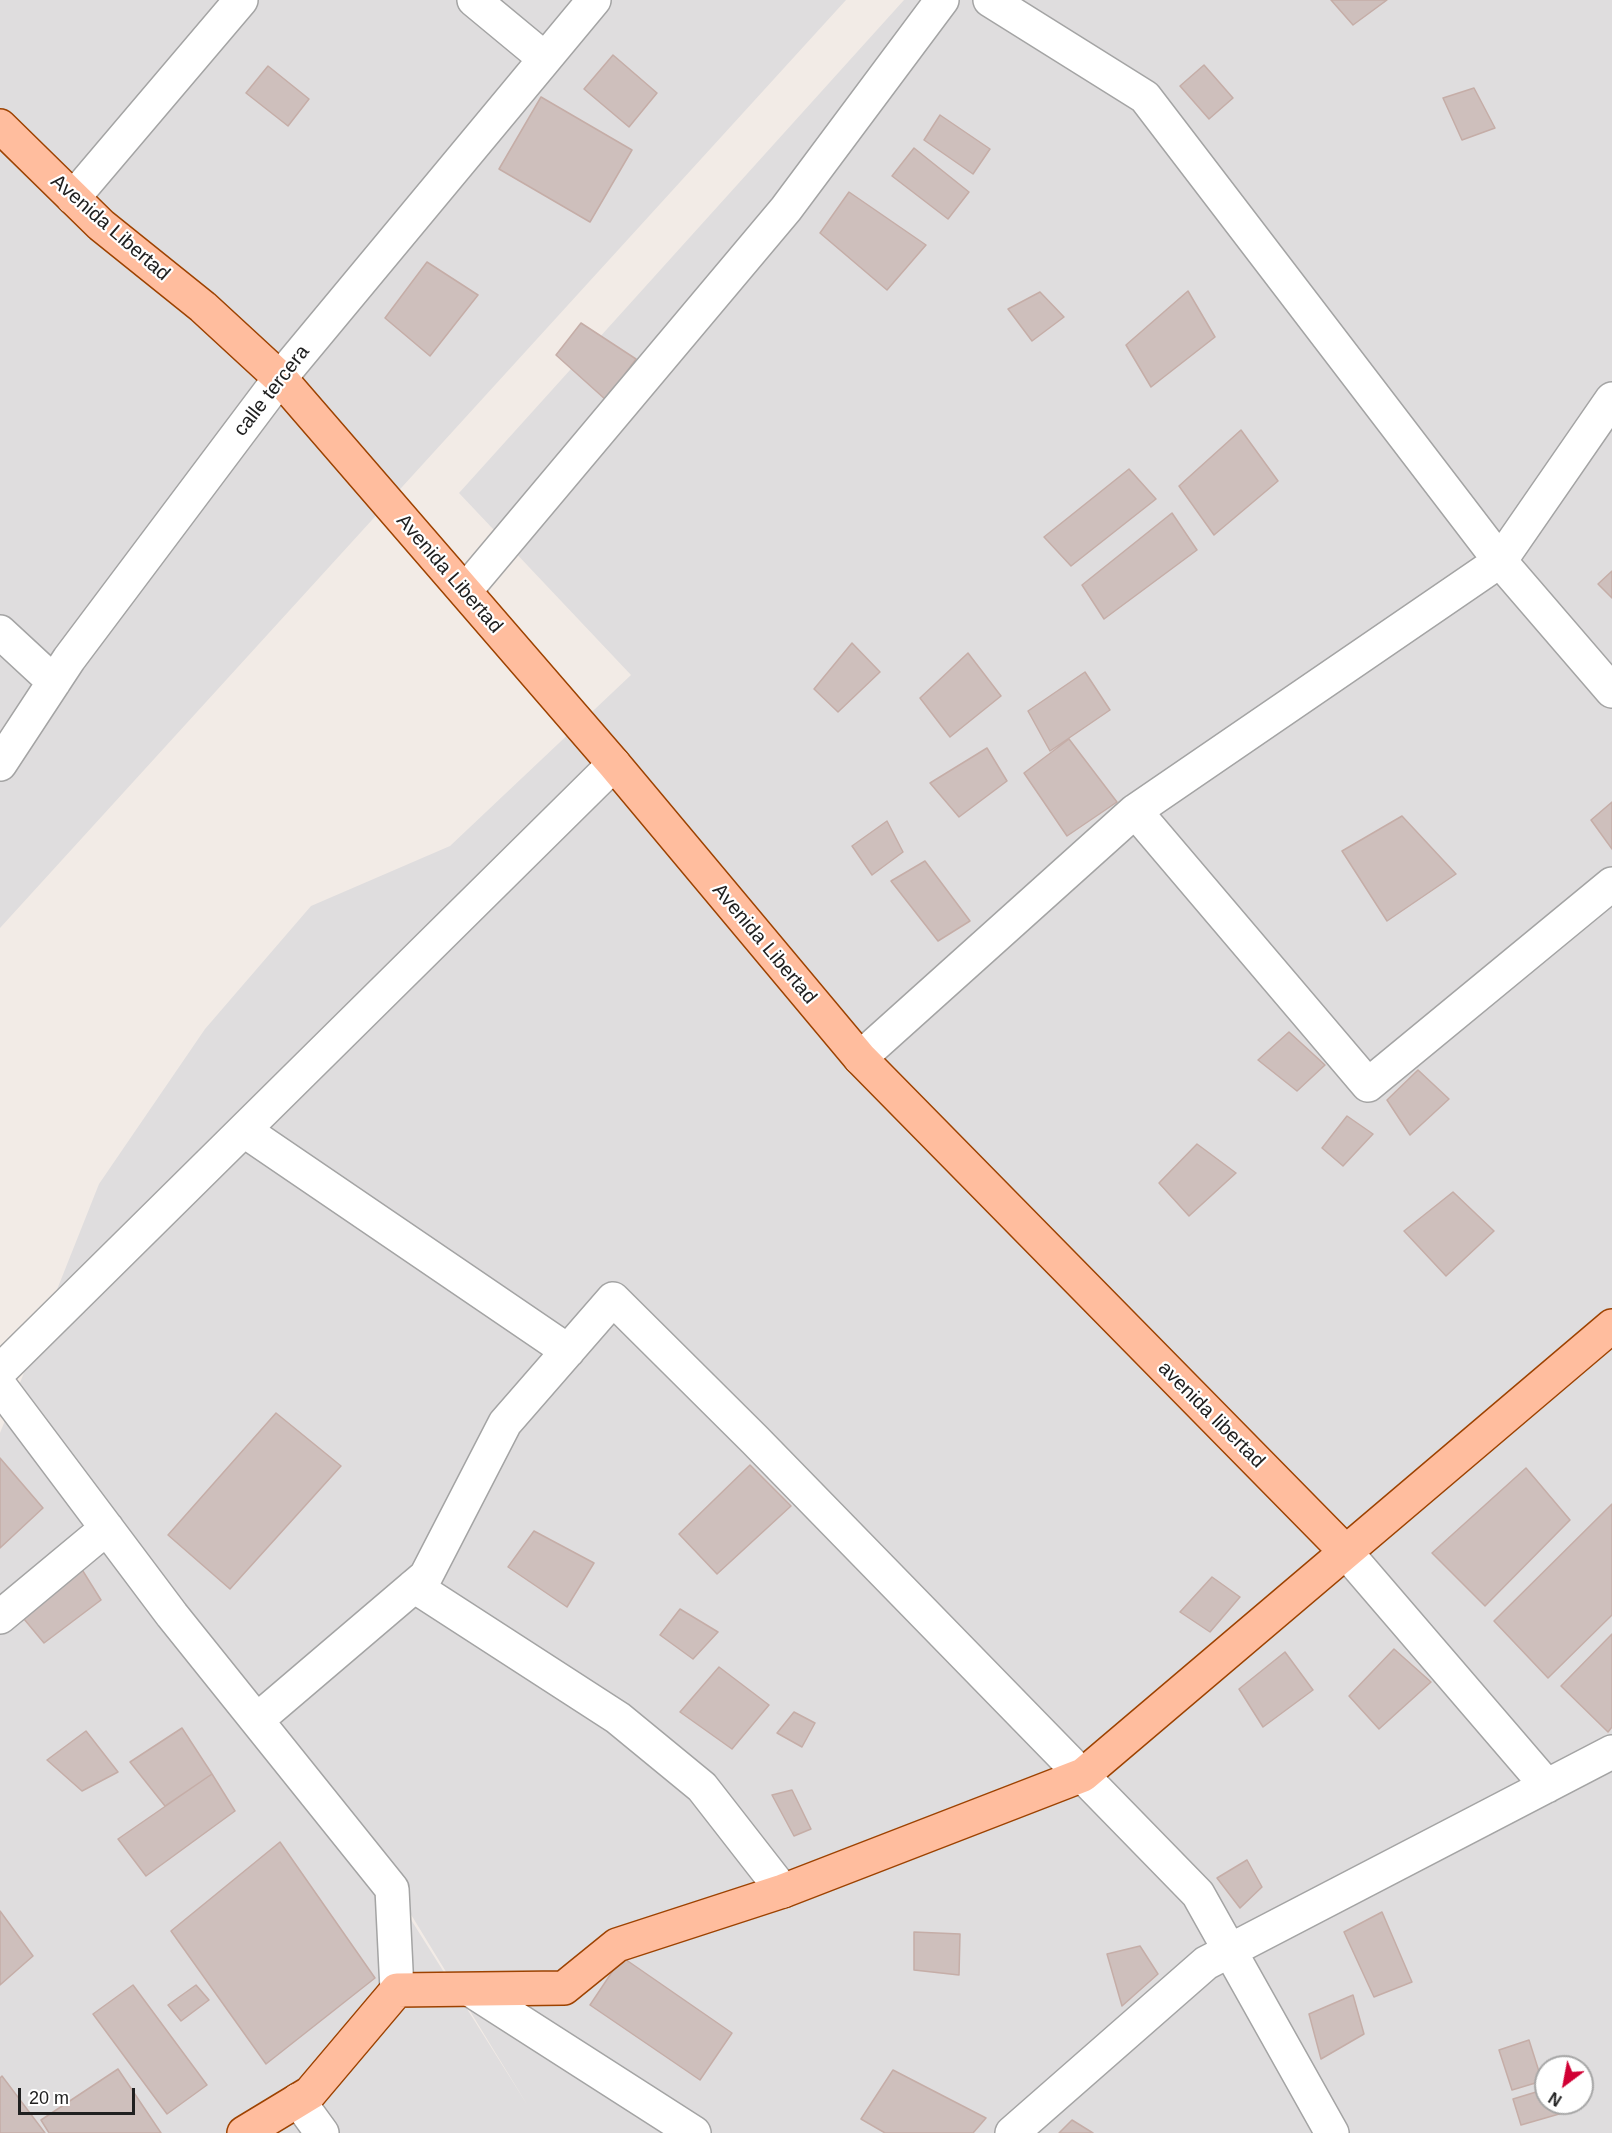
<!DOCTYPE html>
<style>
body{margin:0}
#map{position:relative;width:1612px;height:2133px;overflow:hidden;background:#f2ebe6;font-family:Arial,sans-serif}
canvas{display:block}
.north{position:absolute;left:1534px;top:2055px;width:60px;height:60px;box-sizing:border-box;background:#fff;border:2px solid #a6a6a6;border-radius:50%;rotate:212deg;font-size:16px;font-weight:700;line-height:24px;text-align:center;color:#202020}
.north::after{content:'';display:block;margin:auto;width:21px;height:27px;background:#d10034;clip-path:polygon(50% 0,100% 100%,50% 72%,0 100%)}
.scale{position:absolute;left:18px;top:2088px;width:117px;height:27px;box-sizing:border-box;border:3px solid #202020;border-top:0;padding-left:8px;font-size:18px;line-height:21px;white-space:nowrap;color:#202020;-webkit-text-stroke:4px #fff;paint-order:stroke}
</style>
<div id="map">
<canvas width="1612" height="2133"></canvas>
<div class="north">N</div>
<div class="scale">20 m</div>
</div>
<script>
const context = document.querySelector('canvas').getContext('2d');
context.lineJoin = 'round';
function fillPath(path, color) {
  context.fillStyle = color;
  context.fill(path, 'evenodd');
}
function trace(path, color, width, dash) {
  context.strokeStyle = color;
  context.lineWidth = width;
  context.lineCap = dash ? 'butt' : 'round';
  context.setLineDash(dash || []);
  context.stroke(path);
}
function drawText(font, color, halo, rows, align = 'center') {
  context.font = font + ' Arial,sans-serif';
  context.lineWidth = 4.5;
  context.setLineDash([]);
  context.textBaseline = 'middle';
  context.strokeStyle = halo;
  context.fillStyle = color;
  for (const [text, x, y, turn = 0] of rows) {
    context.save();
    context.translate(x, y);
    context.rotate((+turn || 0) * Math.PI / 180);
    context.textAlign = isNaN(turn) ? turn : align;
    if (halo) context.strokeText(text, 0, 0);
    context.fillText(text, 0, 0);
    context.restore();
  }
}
fillPath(new Path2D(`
 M 0,0 L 846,0 L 0,928 Z
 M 904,0 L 1612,0 L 1612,2133 L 0,2133 L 0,1433 L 99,1184 L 205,1029 L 311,906 L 450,846 L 631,675 L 459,493 ZM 396,1890 L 528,2106 L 393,1891 ZM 1546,2067 L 1582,2067 L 1582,2103 L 1546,2103 Z`), '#dfddde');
const building = new Path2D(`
 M 1331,0 L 1387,0 L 1353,25 Z
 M 613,55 L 657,93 L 629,127 L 584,89 Z
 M 1204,65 L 1233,98 L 1209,119 L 1180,86 Z
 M 268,66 L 309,99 L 288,126 L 246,93 Z
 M 1474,88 L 1495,128 L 1462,140 L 1443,98 Z
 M 541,97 L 632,150 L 590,222 L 499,169 Z
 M 940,115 L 990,149 L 973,174 L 924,140 Z
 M 914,148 L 969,192 L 948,219 L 892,176 Z
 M 849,192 L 926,245 L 887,290 L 820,233 Z
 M 427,262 L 478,295 L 430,356 L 385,318 Z
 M 1188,291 L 1215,337 L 1151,387 L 1126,345 Z
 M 1040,292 L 1064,317 L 1032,341 L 1008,309 Z
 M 581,323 L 636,359 L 606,400 L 556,355 Z
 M 1241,430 L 1278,481 L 1214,535 L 1179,486 Z
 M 1129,469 L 1156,499 L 1071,566 L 1044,537 Z
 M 1172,513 L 1197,550 L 1104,619 L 1082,585 Z
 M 1612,571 L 1612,598 L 1598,584 Z
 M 852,643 L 880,672 L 838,712 L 814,689 Z
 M 968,653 L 1001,696 L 950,737 L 920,698 Z
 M 1085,672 L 1110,710 L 1050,751 L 1028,711 Z
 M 1069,739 L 1117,802 L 1067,836 L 1024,773 Z
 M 987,748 L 1007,781 L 959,817 L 930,783 Z
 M 1612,802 L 1612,849 L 1591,820 Z
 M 1402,816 L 1456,874 L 1387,921 L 1342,851 Z
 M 887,821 L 903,852 L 872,875 L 852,846 Z
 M 925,861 L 970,921 L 938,941 L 891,881 Z
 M 1289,1032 L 1325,1065 L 1297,1091 L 1258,1060 Z
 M 1418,1070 L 1449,1099 L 1410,1135 L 1387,1100 Z
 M 1347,1116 L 1373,1134 L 1343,1166 L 1322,1148 Z
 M 1197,1144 L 1236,1173 L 1189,1216 L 1159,1183 Z
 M 1453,1192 L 1494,1231 L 1446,1276 L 1404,1231 Z
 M 276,1413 L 341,1466 L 230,1589 L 168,1535 Z
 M 0,1458 L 43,1508 L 0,1548 Z
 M 750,1465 L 791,1506 L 717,1574 L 679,1534 Z
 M 1526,1468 L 1570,1520 L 1485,1606 L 1432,1553 Z
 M 1612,1504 L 1612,1615 L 1548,1678 L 1494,1621 Z
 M 534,1531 L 594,1563 L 567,1607 L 508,1567 Z
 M 81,1568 L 101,1600 L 44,1643 L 24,1619 Z
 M 1212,1577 L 1240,1597 L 1210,1632 L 1180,1612 Z
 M 680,1609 L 718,1632 L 693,1659 L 660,1635 Z
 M 1612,1634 L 1612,1727 L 1608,1732 L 1561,1686 Z
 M 1394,1649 L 1431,1682 L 1379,1729 L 1349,1696 Z
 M 1285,1652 L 1313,1690 L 1263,1727 L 1239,1689 Z
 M 719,1667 L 769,1705 L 732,1749 L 680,1712 Z
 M 794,1712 L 815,1723 L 802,1747 L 777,1733 Z
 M 182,1728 L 212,1774 L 165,1806 L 130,1762 Z
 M 86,1731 L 118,1772 L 82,1791 L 47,1760 Z
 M 212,1774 L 235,1811 L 146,1876 L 118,1839 Z
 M 792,1790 L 811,1829 L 794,1836 L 772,1795 Z
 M 280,1842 L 375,1978 L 266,2064 L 171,1931 Z
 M 1247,1860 L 1262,1887 L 1240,1908 L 1217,1878 Z
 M 0,1911 L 33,1956 L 0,1985 Z
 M 1382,1912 L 1412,1982 L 1374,1997 L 1344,1932 Z
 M 914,1932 L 960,1934 L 959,1975 L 914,1970 Z
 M 1140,1946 L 1158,1974 L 1122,2006 L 1107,1954 Z
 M 622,1957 L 732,2033 L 700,2080 L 590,2005 Z
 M 133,1985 L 207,2085 L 167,2114 L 93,2014 Z
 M 196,1985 L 209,2000 L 181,2021 L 168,2005 Z
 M 1353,1995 L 1364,2034 L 1321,2059 L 1309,2014 Z
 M 1529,2040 L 1542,2081 L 1512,2090 L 1499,2050 Z
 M 118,2069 L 161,2133 L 49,2133 L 41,2120 Z
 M 893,2070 L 986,2118 L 973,2133 L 885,2133 L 861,2119 Z
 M 2,2076 L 45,2133 L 0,2133 L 0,2078 Z
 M 1546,2089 L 1546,2103 L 1570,2103 L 1573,2110 L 1521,2125 L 1513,2099 Z
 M 1072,2120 L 1093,2133 L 1059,2133 Z`);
fillPath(building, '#cebfbc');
trace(building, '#c5ada7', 1.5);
const minor = new Path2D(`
 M 474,0 L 544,58
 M 990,0 L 1145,97 L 1500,561 L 1612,691
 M 73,198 L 241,0
 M 465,591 L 786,209 L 942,0
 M 0,632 L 54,682
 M 0,764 L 69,659 L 280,378 L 594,0
 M 1135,811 L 1368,1085 L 1612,884
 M 860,1058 L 1135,811 L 1500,561 L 1612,399
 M 245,1131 L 568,1351
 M 0,1371 L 614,764
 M 0,1386 L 172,1615 L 392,1889 L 397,1990
 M 1345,1551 L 1547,1786
 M 414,1586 L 618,1718 L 702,1787 L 783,1891
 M 0,1617 L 107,1528
 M 257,1720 L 426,1576 L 505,1423 L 613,1299 L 755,1440 L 1198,1894 L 1332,2133
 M 471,1990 L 694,2133
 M 298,2100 L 322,2133
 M 1012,2133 L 1206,1963 L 1612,1752`);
const major = new Path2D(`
 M 0,126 L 101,225 L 203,307 L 280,378 L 614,764 L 860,1058 L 1345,1551
 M 244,2133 L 310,2093 L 397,1990 L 564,1988 L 617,1945 L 783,1891 L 1083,1775 L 1612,1326`);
trace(minor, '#a4a4a4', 36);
trace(major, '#9d4200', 36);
trace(minor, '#fff', 33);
trace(major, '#ffbd9e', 33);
drawText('20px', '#202020', '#fff', [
 ["Avenida Libertad",110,228,41],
 ["calle tercera",272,391,-52],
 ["Avenida Libertad",449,574,49],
 ["Avenida Libertad",764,944,50],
 ["avenida libertad",1211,1415,45]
]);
</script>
